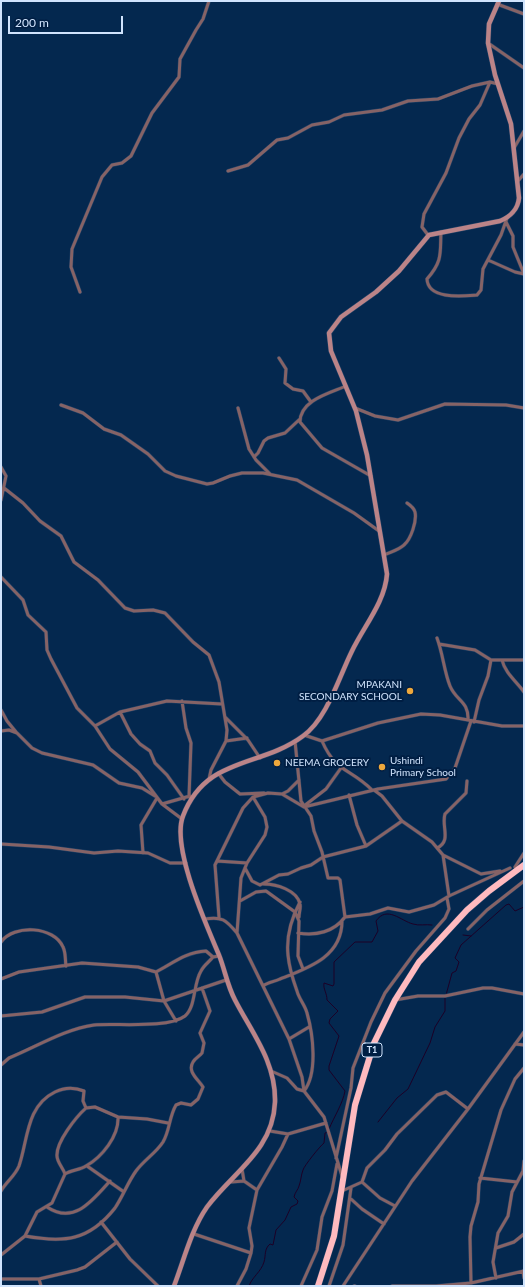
<!DOCTYPE html>
<style>
body{margin:0}
#map{position:relative;width:525px;height:1287px;overflow:hidden;background:#04284f;font-family:Lato,sans-serif}
canvas{display:block}
.frame{position:absolute;inset:0;border:2px solid #d0e4fd;pointer-events:none}
.scale{position:absolute;left:8px;top:16px;width:115px;height:18px;box-sizing:border-box;border:2px solid #d0e4fd;border-top:0;padding-left:5px;font-size:12px;line-height:14px;white-space:nowrap;color:#d0e4fd;-webkit-text-stroke:3px #001e43;paint-order:stroke}
</style>
<div id="map">
<canvas width="525" height="1287"></canvas>
<div class="frame"></div>
<div class="scale">200 m</div>
</div>
<script>
const context = document.querySelector('canvas').getContext('2d');
context.lineJoin = 'round';
function trace(path, color, width, dash) {
  context.strokeStyle = color;
  context.lineWidth = width;
  context.lineCap = dash ? 'butt' : 'round';
  context.setLineDash(dash || []);
  context.stroke(path);
}
function drawText(font, color, halo, rows, align = 'center') {
  context.font = font + ' Lato,sans-serif';
  context.lineWidth = 4;
  context.setLineDash([]);
  context.textBaseline = 'middle';
  context.strokeStyle = halo;
  context.fillStyle = color;
  for (const [text, x, y, turn = 0] of rows) {
    context.save();
    context.translate(x, y);
    context.rotate((+turn || 0) * Math.PI / 180);
    context.textAlign = isNaN(turn) ? turn : align;
    if (halo) context.strokeText(text, 0, 0);
    context.fillText(text, 0, 0);
    context.restore();
  }
}
trace(new Path2D(`
 M 463,935 L 471,936
 M 446,995 L 452,973 L 456,971 L 459,962 L 455,958 L 461,945 L 506,905 L 509,904 L 515,911 L 524,907
 M 378,1122 L 397,1098 L 408,1089 L 430,1043 L 435,1027 L 445,1011 L 445,998
 M 329,1129 C 334,1117 343,1103 345,1091 L 329,1070 L 329,1066 L 339,1036 L 329,1023 L 330,1019 L 338,1011 L 327,1000 C 327,993 323,989 324,983 L 333,986 L 334,984 L 334,962 L 355,942 L 372,942 L 378,931 L 376,921 C 387,905 401,921 413,924 C 419,926 426,924 432,925
 M 249,1286 C 252,1277 261,1272 264,1262 C 266,1255 264,1249 270,1244 L 273,1245 L 276,1230 L 285,1220 L 291,1207 L 297,1204 L 298,1201 L 294,1197 C 295,1192 298,1190 299,1186 C 301,1181 301,1175 303,1170 C 304,1166 320,1146 324,1143 L 325,1133 L 328,1132`), '#1c0127', 1);
const street = new Path2D(`
 M 497,4 L 524,14
 M 488,43 L 524,68
 M 514,148 L 524,131
 M 228,171 L 248,165 L 277,140 L 288,138 L 312,125 L 329,122 L 344,115 L 382,110 L 408,101 L 438,99 L 472,86 L 490,82 L 498,84
 M 517,182 L 524,174
 M 506,222 L 513,236 L 513,247 L 524,274
 M 441,232 C 440,253 443,261 427,279 C 428,300 463,296 477,295 L 481,290 L 483,269 L 501,235 L 507,218
 M 428,235 L 422,227 L 424,214 L 446,173 L 459,138 L 469,119 L 480,105 L 490,82
 M 488,260 L 515,272 L 524,274
 M 80,292 L 71,267 L 72,249 L 102,177 L 112,165 L 122,163 L 131,156 L 152,113 L 179,77 L 180,59 L 196,30 L 203,19 L 209,1
 M 279,358 L 286,369 L 285,383 L 293,389 L 303,391 L 311,402
 M 346,386 C 330,393 300,400 300,422 L 322,448 L 371,476
 M 61,405 L 83,413 L 104,429 L 121,435 L 148,454 L 165,471 L 176,476 L 207,484 L 213,483 L 230,476 L 242,473 L 263,473 L 297,480 L 354,513 L 379,531
 M 238,408 L 249,449 L 256,460 L 270,474
 M 355,408 L 375,416 L 398,420 L 445,404 L 506,405 L 524,408
 M 254,457 L 258,453 L 264,441 L 268,438 L 285,433 L 300,419
 M 1,467 L 6,476 L 1,500
 M 4,488 L 23,503 L 40,521 L 61,536 L 74,562 L 98,580 L 125,608 L 134,611 L 153,610 L 165,613 L 193,642 L 209,655 L 219,682 L 227,730 L 226,741 L 211,770 L 209,779
 M 384,555 C 390,552 399,550 404,545 C 411,539 417,521 415,512 C 414,508 410,505 407,503
 M 1,577 L 23,600 L 28,615 L 46,632 L 47,650 L 51,659 L 77,708 L 95,726 L 110,749 L 138,772 L 162,804 L 182,819
 M 437,638 C 443,654 444,671 450,686 C 456,701 469,701 468,720
 M 439,644 L 475,650 L 491,660 L 524,660
 M 502,660 C 505,673 516,681 524,692
 M 182,701 L 186,728 L 191,743 L 189,797
 M 1,710 L 7,721 L 16,732
 M 120,712 L 131,734 L 140,744 L 150,751 L 155,763 L 167,775 L 184,799
 M 225,717 L 248,740 L 260,758
 M 474,722 L 479,700 L 488,676 L 491,660
 M 95,726 L 120,712 L 167,701 L 222,704
 M 1,731 L 9,730 L 17,733 L 32,748 L 42,753 L 93,765 L 119,783 L 142,788 L 155,796
 M 304,735 L 322,741 L 378,723 L 421,714 L 440,715 L 502,726 L 524,726
 M 226,741 L 247,738
 M 295,741 L 301,801 L 311,816 L 314,831 L 322,852 L 328,878 L 338,878 L 340,880 L 345,917
 M 322,741 C 336,773 350,768 372,790
 M 218,773 L 225,782 L 240,794 L 264,793
 M 374,790 L 382,796 L 402,821 L 432,842 L 443,855 L 481,874 L 500,871
 M 282,794 L 304,807 L 378,789 L 446,779 L 455,768 L 471,721
 M 349,795 L 357,825 L 366,846
 M 253,797 L 265,817 L 267,827 L 265,835 L 247,863 L 241,878 L 237,933 L 289,1039 L 302,1077 L 304,1091 L 324,1117 L 342,1176
 M 162,804 L 190,796
 M 304,806 L 326,789 L 341,768
 M 1,844 L 49,847 L 94,853 L 118,851 L 148,853 L 170,863 L 186,863
 M 437,848 C 452,841 441,826 445,814 L 466,793 L 467,781
 M 143,853 L 141,825 L 157,798
 M 443,855 L 449,896
 M 217,861 L 247,863
 M 515,867 L 524,853
 M 245,868 L 252,881 L 260,885 L 279,875 L 288,874 L 301,868 L 311,865 L 323,857 L 366,846 L 402,821
 M 264,884 C 276,884 297,890 300,904 C 301,908 299,912 299,917
 M 240,901 L 256,892 L 266,891 L 295,912 L 299,921 L 298,956 L 303,969
 M 219,917 L 215,865 L 243,808 L 253,797 L 268,793 L 282,794 L 288,791 L 299,780
 M 205,919 C 222,916 226,920 237,933
 M 468,929 L 487,910 L 524,881
 M 298,933 C 316,936 334,932 345,917 L 370,914 L 388,908 L 409,912 L 434,905 L 449,896 L 510,868
 M 1,942 C 14,924 54,926 63,947 C 66,953 65,960 66,966
 M 156,972 L 164,1001 L 176,1021
 M 1,979 L 19,972 L 82,963 L 138,967 L 156,972 C 173,963 186,952 206,951 L 213,957 L 219,956
 M 263,986 C 268,982 274,982 280,979 C 308,968 342,957 342,921
 M 395,1000 L 418,996 L 445,996 L 483,988 L 492,988 L 524,994
 M 1,1016 L 42,1012 L 85,997 L 125,997 L 164,1001 L 226,980
 M 289,1039 L 309,1027
 M 515,1044 L 524,1045
 M 1,1065 L 9,1058 C 36,1047 65,1029 94,1025 C 116,1023 168,1029 185,1016 C 196,1007 193,984 201,971 C 204,965 209,962 213,957
 M 271,1071 L 287,1078 L 297,1089 L 304,1091 C 318,1073 313,1034 307,1013 C 305,1005 299,999 297,991 C 293,980 289,966 288,955 C 286,935 291,919 300,902
 M 270,1131 L 288,1134 L 326,1123
 M 336,1158 L 351,1088 L 353,1068 L 371,1022 L 385,993 L 416,951 L 445,918 L 449,909 L 447,898
 M 87,1166 L 124,1192
 M 242,1169 L 244,1181
 M 65,1174 C 71,1170 80,1170 86,1166 C 102,1157 119,1136 118,1117
 M 480,1178 L 517,1182
 M 231,1182 L 244,1181 L 257,1190
 M 362,1182 L 380,1198 L 395,1206
 M 1,1191 C 6,1182 15,1176 19,1166 C 28,1140 26,1106 55,1092 C 65,1087 74,1087 84,1091 L 83,1101 L 86,1108
 M 342,1191 L 362,1182 L 367,1168 L 385,1150 L 397,1134 L 437,1095 L 446,1092 L 468,1109
 M 351,1199 L 362,1209 L 384,1224
 M 47,1207 C 74,1225 92,1201 110,1181
 M 101,1222 L 130,1259 L 158,1286
 M 194,1234 L 251,1253
 M 25,1236 C 64,1243 89,1241 115,1208 C 123,1196 128,1182 136,1171 C 144,1160 156,1153 163,1142 C 170,1130 169,1117 176,1105 L 181,1103 L 191,1105 L 198,1099 L 203,1087 C 198,1079 187,1072 193,1062 C 195,1058 200,1056 202,1053 L 204,1043 L 200,1033 L 210,1011 L 202,988
 M 496,1248 L 514,1242 L 524,1234
 M 1,1255 L 25,1236 L 37,1212 L 52,1203 L 65,1174 C 63,1168 57,1162 57,1156 C 56,1142 76,1117 86,1108 L 95,1107 L 118,1117 L 147,1119 L 168,1123
 M 523,1271 L 524,1278
 M 496,1278 L 493,1262 L 498,1233 L 508,1216 L 512,1192 L 523,1171 L 524,1161
 M 1,1279 L 39,1279 L 77,1270 L 85,1267 L 117,1242
 M 39,1279 L 41,1286
 M 471,1283 L 470,1237 L 471,1226 L 478,1202 L 479,1184 L 501,1110 L 515,1079 L 524,1068
 M 237,1286 L 246,1269 L 251,1253 L 252,1246 L 249,1228 L 257,1190 L 282,1147 L 288,1134
 M 301,1286 L 317,1250 L 322,1217 L 332,1191 L 337,1164
 M 329,1286 L 343,1245 L 351,1188
 M 343,1286 L 412,1181 L 468,1109 L 524,1032
 M 354,1286 L 355,1286
 M 392,1286 L 436,1286 L 471,1283 L 524,1271`);
const secondary = new Path2D(`
 M 174,1286 C 184,1260 191,1230 207,1207 C 233,1172 273,1151 275,1102 C 276,1062 252,1033 235,1000 C 227,985 225,970 219,955 C 206,924 171,847 183,816 C 206,756 260,768 303,736 C 327,719 339,677 352,651 C 364,626 385,602 387,574 L 367,455 L 356,411 L 331,351 L 329,333 L 341,317 L 376,292 L 399,271 L 429,235 L 500,221 C 510,217 518,209 519,198 L 511,124 L 495,75 L 488,43 L 489,24 L 499,1`);
const highway = new Path2D(`
 M 318,1286 L 334,1236 L 355,1105 L 374,1043 L 395,1000 L 419,962 L 467,910 L 489,891 L 524,865`);
trace(street, '#214267', 4);
trace(secondary, '#214267', 5.5);
trace(highway, '#214267', 7);
trace(street, '#866366', 3);
trace(secondary, '#bb8488', 4.5);
trace(highway, '#ffbabf', 6);
for (const [x, y, r, color] of [
 [410,691,4,"#eea83c"],
 [277,763,4,"#eea83c"],
 [382,767,4,"#eea83c"]
]) {
  const dot = new Path2D();
  dot.arc(x, y, r, 0, 2 * Math.PI);
  context.fillStyle = color;
  context.fill(dot);
  trace(dot, '#001e43', 1.5);
}
for (const [x, y, w] of [
 [372,1050,20]
]) {
  const box = new Path2D();
  box.roundRect(x - w / 2, y - 7, w, 14, 3);
  context.fillStyle = '#001e43';
  context.fill(box);
  trace(box, '#d0e4fd', 1);
}
drawText('bold 9px', '#d0e4fd', null, [
 ["T1",372,1050]
]);
drawText('10px', '#d0e4fd', '#001e43', [
 ["MPAKANI",402,685,"right"],
 ["SECONDARY SCHOOL",402,697,"right"],
 ["Ushindi",390,761],
 ["Primary School",390,773],
 ["NEEMA GROCERY",285,763]
], 'left');
</script>
